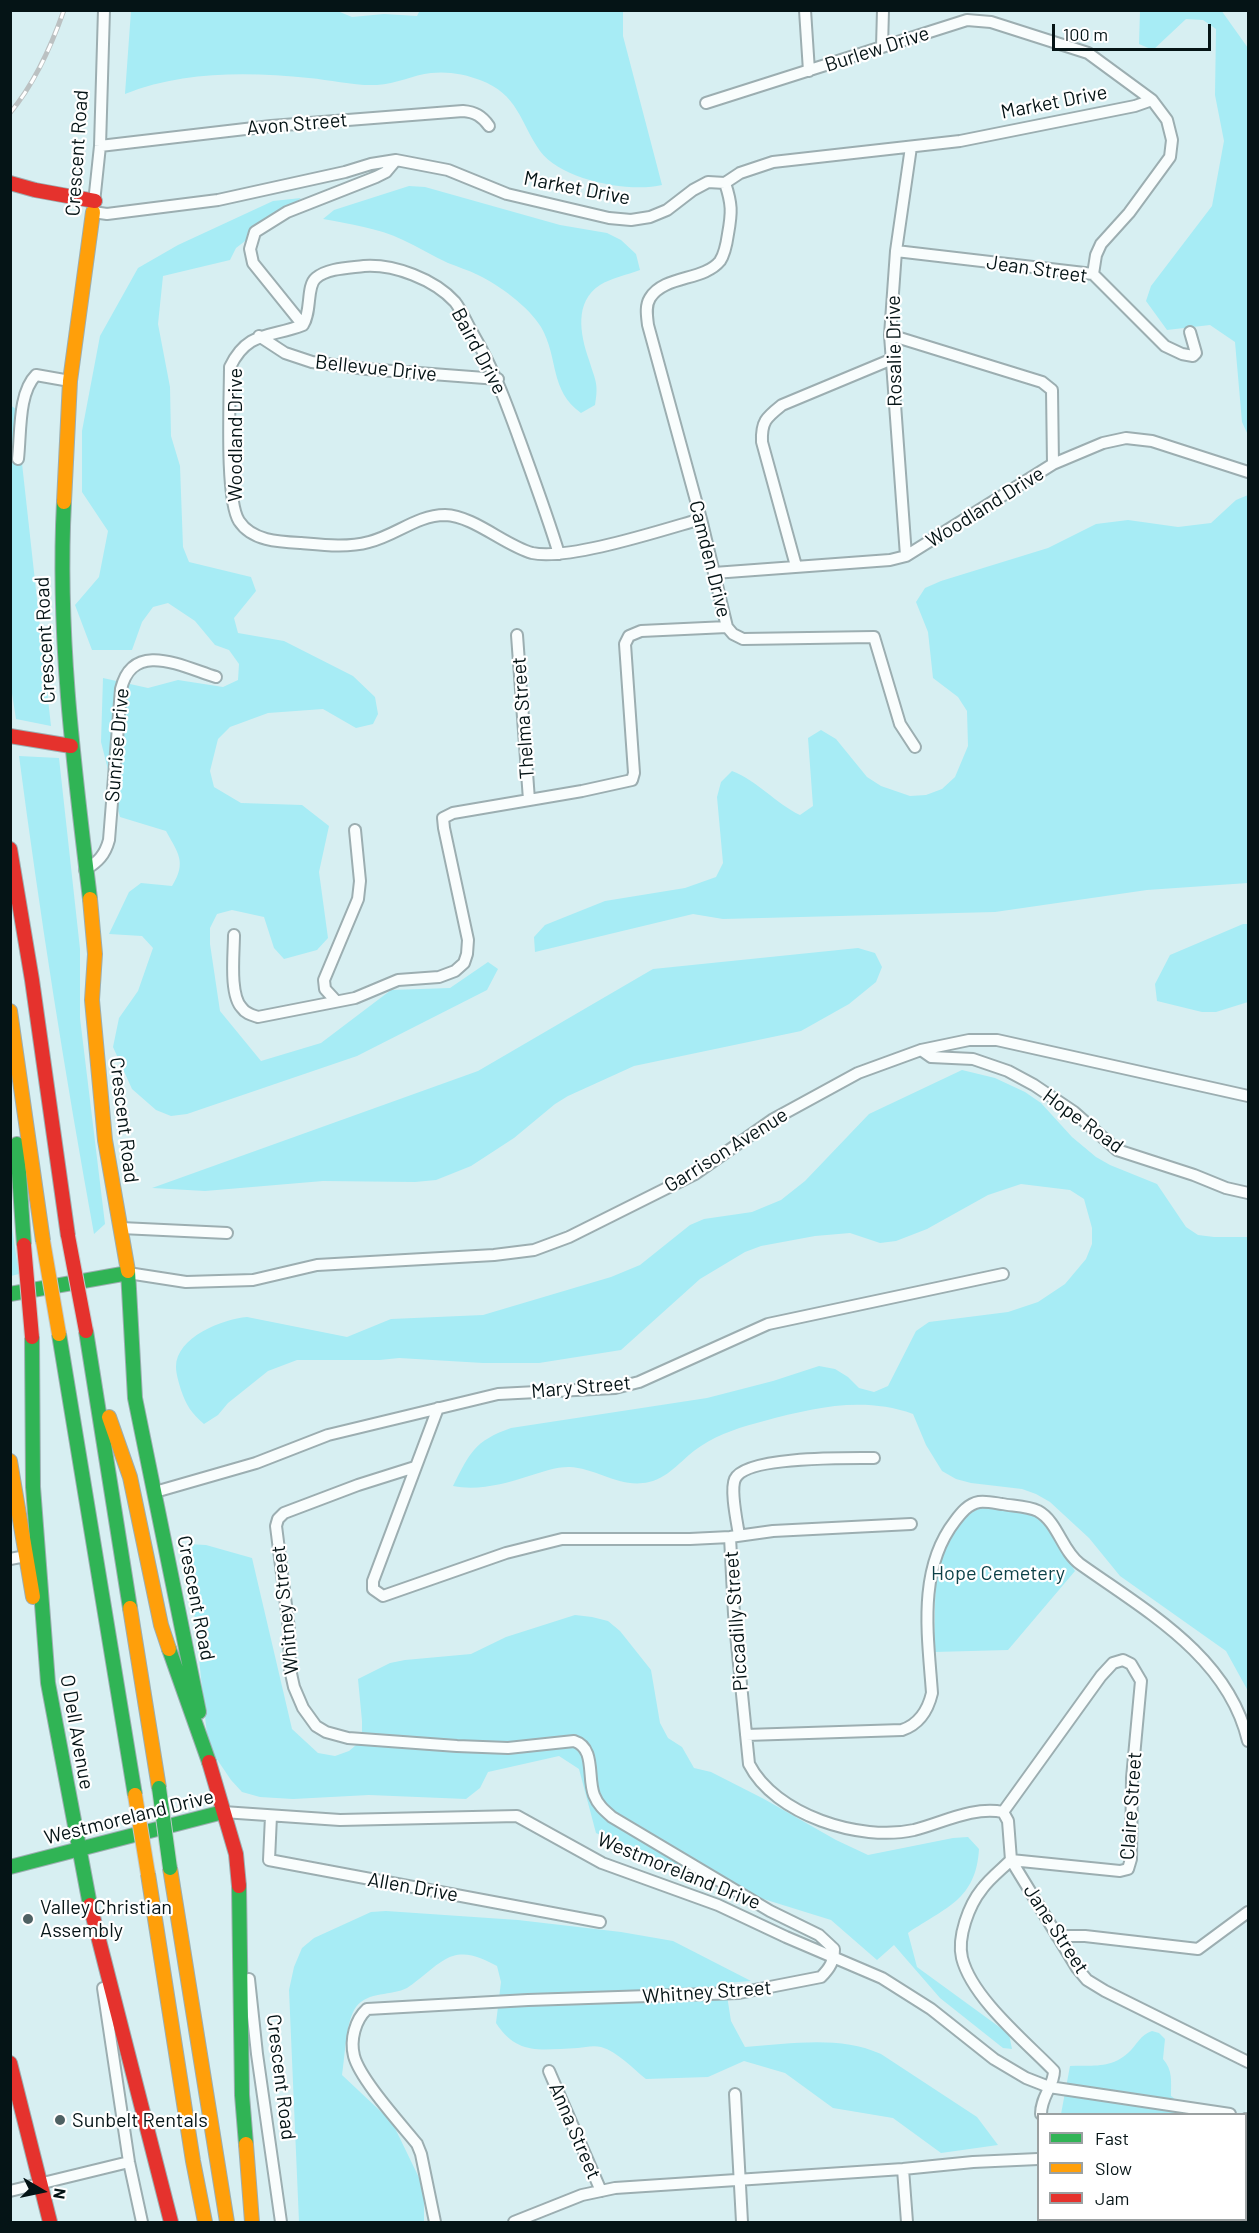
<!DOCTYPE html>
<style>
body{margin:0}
#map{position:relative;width:1259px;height:2233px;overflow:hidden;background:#d7eff2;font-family:Barlow,sans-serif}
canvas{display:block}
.frame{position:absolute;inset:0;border:12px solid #051416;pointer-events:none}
.legend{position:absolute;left:1037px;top:2113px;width:210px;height:108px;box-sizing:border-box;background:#fff;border:2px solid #9ba1a2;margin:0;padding:8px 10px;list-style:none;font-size:18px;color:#051416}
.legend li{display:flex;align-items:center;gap:12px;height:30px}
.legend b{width:30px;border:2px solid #9ba1a2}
.north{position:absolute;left:12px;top:2161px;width:60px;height:60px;-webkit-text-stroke:4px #fff;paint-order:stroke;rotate:99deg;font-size:16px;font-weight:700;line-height:24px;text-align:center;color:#051416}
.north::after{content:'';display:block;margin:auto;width:21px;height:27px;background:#051416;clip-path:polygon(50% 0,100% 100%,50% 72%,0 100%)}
.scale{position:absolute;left:1052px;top:24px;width:159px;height:27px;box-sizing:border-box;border:3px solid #051416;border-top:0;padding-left:8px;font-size:18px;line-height:21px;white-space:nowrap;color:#051416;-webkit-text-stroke:4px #fff;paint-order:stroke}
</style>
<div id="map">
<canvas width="1259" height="2233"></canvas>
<div class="frame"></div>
<ul class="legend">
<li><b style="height:8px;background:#30b455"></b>Fast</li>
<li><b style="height:8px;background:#ff9f0a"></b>Slow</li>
<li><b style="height:8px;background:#e5322d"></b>Jam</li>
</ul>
<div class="north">N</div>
<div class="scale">100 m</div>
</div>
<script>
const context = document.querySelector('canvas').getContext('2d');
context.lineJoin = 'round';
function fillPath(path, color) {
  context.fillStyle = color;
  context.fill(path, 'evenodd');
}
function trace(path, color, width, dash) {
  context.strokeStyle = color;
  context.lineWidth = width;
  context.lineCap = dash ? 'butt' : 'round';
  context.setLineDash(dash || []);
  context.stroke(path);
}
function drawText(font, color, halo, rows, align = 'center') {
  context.font = font + ' Barlow,sans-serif';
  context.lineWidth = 4.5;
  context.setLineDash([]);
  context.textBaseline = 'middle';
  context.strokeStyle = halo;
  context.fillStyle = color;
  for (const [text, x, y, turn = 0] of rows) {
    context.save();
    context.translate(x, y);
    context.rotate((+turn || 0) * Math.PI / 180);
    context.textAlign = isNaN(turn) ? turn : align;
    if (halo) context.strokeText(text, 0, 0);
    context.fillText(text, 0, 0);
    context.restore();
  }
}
fillPath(new Path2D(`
 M 335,10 L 352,17 L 384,14 L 417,16 L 420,10 L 623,11 L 623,36 L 662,185 C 629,193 561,180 540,151 C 520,122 518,94 480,80 C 465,74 447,71 431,73 C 413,75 396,84 377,85 C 355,86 331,80 309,78 C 248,72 183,71 125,94 L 131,11 Z
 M 1221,10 L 1248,48 L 1248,435 L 1242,422 L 1235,342 L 1210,325 L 1167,330 L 1146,301 L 1151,286 L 1212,206 L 1224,141 L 1215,95 L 1216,29 L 1203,20 L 1186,19 L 1153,50 L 1139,44 L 1140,11 Z
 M 409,186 L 425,187 L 560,225 L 607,233 L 621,240 L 636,254 L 640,270 C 627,275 611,278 600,285 C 574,302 580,334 589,360 C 595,380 599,383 595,405 L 581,413 C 549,390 559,358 541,327 C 529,307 499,285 478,275 C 468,270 458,267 448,263 C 433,256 418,247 403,240 C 378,228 350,224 323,219 L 334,210 Z
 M 301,198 L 236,248 L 230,260 L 163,276 L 158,324 L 170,387 L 171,436 L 180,466 L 183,547 L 189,562 L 251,577 L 256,591 L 234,618 L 238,633 L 284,641 L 353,676 L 375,697 L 378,714 L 373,724 L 356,728 L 323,709 L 268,713 L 230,727 L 218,739 L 210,771 L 214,787 L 241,803 L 302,805 L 329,826 L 319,872 L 328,938 L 317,950 L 284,959 L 274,948 L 264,917 L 232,910 L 217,914 L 210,928 L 210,944 L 220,1011 L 261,1061 L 321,1043 L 391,990 L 450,988 L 488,962 L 498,969 L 487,990 L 357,1056 L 187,1114 L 171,1116 L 156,1110 L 132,1089 L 113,1047 L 119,1018 L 138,991 L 153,948 L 142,936 L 109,934 L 129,892 L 141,883 L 172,886 C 187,862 178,853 166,831 L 120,817 L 101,742 L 103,678 L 148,688 L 178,680 L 223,687 L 238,680 L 239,664 L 229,650 L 215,645 L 195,621 L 168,603 L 153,607 L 142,622 L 132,650 L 92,650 L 75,605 L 99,577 L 108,531 L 82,492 L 82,431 L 100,336 L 138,268 L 178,245 L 273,201 Z
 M 10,405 L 16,409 L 51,726 L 16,719 L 11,687 Z
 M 1248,495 L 1248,883 L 1147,890 L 995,912 L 723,919 L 693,914 L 535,952 L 534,937 L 545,925 L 605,901 L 685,888 L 716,877 L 723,863 L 717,797 L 721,782 L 732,771 C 758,781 775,803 800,815 L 813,806 L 808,738 L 821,730 L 836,739 L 867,777 L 881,786 L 910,796 L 926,795 L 942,789 L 955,777 L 968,746 L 967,711 L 958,697 L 933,678 L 928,632 L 916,602 L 925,588 L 941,581 L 1048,548 L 1096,524 L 1128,520 L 1178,527 L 1211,523 L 1236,500 Z
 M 19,756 L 59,758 L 80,949 L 80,1018 L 105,1224 L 94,1234 C 65,1075 40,916 19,756 Z
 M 1243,924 L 1248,924 L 1248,1002 L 1216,1012 L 1202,1012 L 1157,1001 L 1155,984 L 1170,955 Z
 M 858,948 L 875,953 L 882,967 L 876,982 L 849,1004 L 801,1031 L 634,1066 L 568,1096 L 555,1104 L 514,1138 L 471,1166 L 436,1180 L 415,1182 L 323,1181 L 205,1191 L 152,1188 L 478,1071 L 653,969 Z
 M 962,1070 L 995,1078 L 1025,1092 L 1041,1103 L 1072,1137 L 1096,1157 L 1110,1165 L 1157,1184 L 1186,1227 L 1198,1235 L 1214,1237 L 1248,1237 L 1248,1691 L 1226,1651 L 1120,1576 L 1089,1538 L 1050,1502 L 1036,1494 L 1022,1489 L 971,1483 L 956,1479 L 942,1471 L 926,1445 L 913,1414 C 862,1396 814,1408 764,1421 C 742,1427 720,1433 701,1446 C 683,1457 671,1477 649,1482 C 620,1489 597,1468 569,1467 C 555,1467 542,1472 529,1476 C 504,1484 478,1491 453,1486 C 470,1453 474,1441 511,1428 L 707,1398 L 773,1381 L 819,1366 L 835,1369 L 848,1377 L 859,1388 L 874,1392 L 888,1386 L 916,1331 L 929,1322 L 1008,1312 L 1038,1302 L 1065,1284 L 1086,1259 L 1092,1244 L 1092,1228 L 1084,1199 L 1070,1190 L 1021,1184 L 988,1195 L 927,1229 L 896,1241 L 880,1243 L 850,1233 L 815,1236 L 761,1246 L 745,1252 L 700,1279 L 621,1350 L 539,1363 L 483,1363 L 399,1358 L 380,1360 L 297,1360 L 268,1371 L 228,1403 L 218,1415 L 204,1424 C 192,1414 186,1405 181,1390 C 179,1383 176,1374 176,1367 C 176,1337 223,1319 247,1317 L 347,1337 L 391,1319 L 483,1315 L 611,1277 L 640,1265 L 690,1225 L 704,1219 L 752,1212 L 781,1200 L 805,1181 L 869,1114 Z
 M 10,1215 L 19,1274 L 11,1276 L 10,1276 Z
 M 984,1507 L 1035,1515 L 1053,1535 L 1075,1571 L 1008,1650 L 934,1652 L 936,1565 L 958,1523 L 974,1511 Z
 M 187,1544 L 206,1545 L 252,1558 L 292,1729 L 318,1753 L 335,1756 L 349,1751 L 362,1740 L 362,1721 L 358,1679 L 390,1663 L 405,1660 L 471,1654 L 506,1637 L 575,1615 L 592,1617 L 608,1621 L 620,1631 L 651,1670 L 660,1723 L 668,1738 L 682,1747 L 694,1768 L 711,1772 L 764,1799 L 836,1840 L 868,1855 L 953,1838 L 968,1837 L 979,1849 C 976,1900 946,1907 908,1933 L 917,1967 L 1009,2034 L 1012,2049 L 1003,2048 L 940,1998 L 894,1945 L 877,1960 L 831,1920 L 683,1874 L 596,1833 L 579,1769 L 559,1756 L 488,1772 L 480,1788 L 466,1799 L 369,1795 L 293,1799 L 260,1797 L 242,1792 L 231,1780 L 212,1752 L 207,1735 Z
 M 386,1911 L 518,1920 L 621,1932 L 673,1941 L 751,1981 L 725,1983 L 731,2021 L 745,2047 C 790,2044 839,2035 881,2054 L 977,2117 L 998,2145 L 941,2153 L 893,2118 L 833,2108 L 785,2073 L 744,2061 L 708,2077 L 646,2079 C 632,2068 618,2052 601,2047 C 594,2045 585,2047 578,2048 C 543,2049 518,2057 496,2023 L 501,1982 L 497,1966 C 484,1959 468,1951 453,1956 C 440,1959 420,1980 407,1988 C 392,1996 368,1991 356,2007 C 346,2020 345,2057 342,2075 L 392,2122 L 424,2188 L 424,2222 L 299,2222 L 289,1990 L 294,1967 L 302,1948 L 314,1938 L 371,1912 Z
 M 1152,2031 L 1159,2033 L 1165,2039 L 1163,2059 C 1173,2070 1171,2082 1171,2096 L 1180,2103 L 1186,2111 L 1185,2114 L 1061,2114 L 1070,2066 C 1092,2065 1110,2069 1128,2053 C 1137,2045 1140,2035 1152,2031 Z`), '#a7ecf5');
const street = new Path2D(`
 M 104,10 L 100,146 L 93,212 L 107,214 L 218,200 L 345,172 L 371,164 L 396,160 L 448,170 L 507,194 L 609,218 L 631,220 L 650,217 L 667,210 L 693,190 L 708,182 L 725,183 L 740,173 L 773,162 L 960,141 L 1135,106 L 1152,100
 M 805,10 L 809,71
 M 882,47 L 883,10
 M 706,103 L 967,20 L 991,22 L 1088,53 L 1152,100 L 1167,120 L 1172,140 L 1170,157 L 1129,213 L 1101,244 L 1096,255 L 1093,274
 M 100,146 L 271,126 L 463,111 C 475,112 482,116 489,126
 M 396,160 L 386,172 L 376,177 L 287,212 L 255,232 L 250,249 L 253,263 L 303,325 C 270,338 248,330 230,367 C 230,398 225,499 239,521 C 252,541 279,542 301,543 C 323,545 347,548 369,542 C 395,536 417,515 445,515 C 474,516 504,545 532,553 C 568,561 662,530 701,519
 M 725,183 C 732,204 732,212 728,234 C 727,241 724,255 720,261 C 704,281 664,275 650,298 C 645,306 647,316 648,325 L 701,519 L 727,627 L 733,634 L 743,639 L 874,637 L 900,724 L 915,747
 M 896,251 L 1093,274 L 1165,346 L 1182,354 L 1193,356 L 1196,353 L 1190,332
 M 303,325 C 312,311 306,286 316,278 C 328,268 349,268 364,266 C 394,264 434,279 455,302 C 462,311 467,324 473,334 C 497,375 509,411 525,455 C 537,488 549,521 559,554
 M 890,335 L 1042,382 L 1052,390 L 1053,464
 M 259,336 L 285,353 L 312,362 L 366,369 L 498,379
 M 18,459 C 21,433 18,393 36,375 L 70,381
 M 906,556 L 890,335 L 896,251 L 911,147
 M 796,566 L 762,442 C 761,421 767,417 782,405 L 890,360
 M 714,573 L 890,560 L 906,556 L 1053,464 L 1103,443 L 1126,438 L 1152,441 L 1248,472
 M 517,635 L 529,800
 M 85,870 C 98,862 105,855 109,840 L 121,689 C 133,639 183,667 216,677
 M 234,935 C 234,953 229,995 242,1008 C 246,1014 252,1015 258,1017 L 355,998 L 398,980 L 439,977 L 455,971 L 464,963 L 467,954 L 468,940 L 444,828 L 443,818 L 453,813 L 582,791 L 632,780 L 634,773 L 625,644 L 629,636 L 641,631 L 727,627
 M 336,1001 L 325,989 L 324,980 L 358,899 L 360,881 L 355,830
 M 921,1050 L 931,1057 L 973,1059 L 1008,1071 L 1034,1085 L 1074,1112 L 1117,1150 L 1194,1175 L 1226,1188 L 1248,1193
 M 121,1228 L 227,1233
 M 128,1273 L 186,1282 L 253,1280 L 317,1265 L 494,1255 L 534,1250 L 569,1237 L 695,1174 L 772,1120 L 858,1073 L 921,1050 L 969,1040 L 997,1040 L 1248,1096
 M 438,1408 L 373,1581 L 373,1589 L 383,1596 L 506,1553 L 562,1539 L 690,1539 L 730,1537 L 773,1531 L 911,1524
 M 415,1467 L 358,1485 L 284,1513 L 278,1519 L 276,1526 L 289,1629 L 290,1669 L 294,1687 L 303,1708 L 316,1726 L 326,1732 L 348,1738 L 457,1746 L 508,1748 L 574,1741 C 596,1748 587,1777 594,1795 C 598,1805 604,1810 612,1817 L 770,1911 L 819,1935 L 834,1949 C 834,1961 830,1968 821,1977 L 739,1993 L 528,2000 L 367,2009 C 355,2020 350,2040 354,2056 C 360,2079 400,2123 417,2144 L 421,2154 L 435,2222
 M 155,1492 L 256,1463 L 328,1435 L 498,1394 L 615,1388 L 639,1382 L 768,1324 L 1003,1274
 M 739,1535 C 737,1522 730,1490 735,1479 C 745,1456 849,1458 874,1458
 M 730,1537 L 734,1614 L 749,1764 C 775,1815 860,1842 914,1830 C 942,1823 973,1806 1003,1812
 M 10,1559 L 26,1556
 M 746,1735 L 902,1730 C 920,1724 928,1710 932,1693 C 928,1636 917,1570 955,1521 C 961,1513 968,1504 979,1502 C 986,1501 995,1503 1002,1504 C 1012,1506 1028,1506 1038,1511 C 1058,1522 1062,1551 1080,1564 C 1146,1611 1228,1656 1248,1741
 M 223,1812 L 340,1820 L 517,1816 L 602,1863 L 718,1905 L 786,1937 L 882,1978 L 931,2009 L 994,2059 L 1026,2078 L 1049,2087 L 1230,2114
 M 1003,1812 L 1101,1676 L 1113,1663 L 1123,1660 L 1131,1664 L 1141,1681 L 1132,1778 L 1131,1859 L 1128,1869 L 1120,1871 L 1011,1860 C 1002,1869 990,1878 982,1889 C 969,1905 957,1937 962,1958 C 972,1998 1026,2042 1054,2071 C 1054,2086 1041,2096 1041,2114
 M 1003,1812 L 1008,1821 L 1011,1860 L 1077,1968 L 1087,1980 L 1105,1991 L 1248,2062
 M 271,1816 L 269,1860 L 600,1922
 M 1057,1936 L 1085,1936 L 1198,1949 L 1248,1912
 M 249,1979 L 257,2054 L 281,2222
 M 103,1988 L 129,2162 L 142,2222
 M 549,2071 L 601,2191
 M 735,2094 L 742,2222
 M 1246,2119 L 1248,2120
 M 903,2169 L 907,2222
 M 10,2191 L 129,2162
 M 1246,2196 L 1248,2195
 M 1044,2220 L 1044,2222
 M 514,2222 L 582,2195 L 615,2188 L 903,2169 L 973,2162 L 1038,2159
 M 1113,2222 L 1123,2220`);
const fast = new Path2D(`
 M 64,502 C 57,636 74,767 90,899
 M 17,1144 L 24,1245
 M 128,1271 L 135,1398 L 199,1712
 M 10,1294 L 128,1273
 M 86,1331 L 130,1608
 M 59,1334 L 135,1795
 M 32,1337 L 33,1487 L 48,1683
 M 169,1649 L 209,1762
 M 48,1683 L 90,1905
 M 10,1867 L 223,1812
 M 239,1886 L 242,2095 L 246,2144`);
const slow = new Path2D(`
 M 64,502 L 70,381 L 93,212
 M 90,899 L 95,954 L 92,1000 L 105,1140 L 128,1271
 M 10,1011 L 43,1241
 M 109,1417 L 130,1477 L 161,1625 L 169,1649
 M 10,1461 L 33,1597
 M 130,1608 L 159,1788
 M 170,1868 L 227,2222
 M 148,1874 L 193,2161 L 205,2222
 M 246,2144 L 252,2222`);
const jam = new Path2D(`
 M 10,183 L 35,190 L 95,201
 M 10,736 L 71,746
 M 10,849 L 32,980 L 68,1236
 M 209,1762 L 236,1854 L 239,1886
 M 90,1905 L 171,2222
 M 10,2063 L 50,2222`);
trace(street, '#9caeb1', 14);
trace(fast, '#9caeb1', 16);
trace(slow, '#9caeb1', 16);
trace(jam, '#9caeb1', 16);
trace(street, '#f9fdfd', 10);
trace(fast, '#30b455', 14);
trace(slow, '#ff9f0a', 14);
trace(jam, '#e5322d', 14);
const rail = new Path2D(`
 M 10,113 C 35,83 51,47 64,10`);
trace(rail, '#bbc1c2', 5);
trace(rail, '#fff', 3, [9]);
const fastBridge = new Path2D(`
 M 159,1788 L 170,1868`);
const slowBridge = new Path2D(`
 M 43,1241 L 59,1334
 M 135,1795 L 148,1874`);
const jamBridge = new Path2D(`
 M 68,1236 L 86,1331
 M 24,1245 L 32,1337`);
trace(fastBridge, '#bfcacc', 16, []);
trace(slowBridge, '#bfcacc', 16, []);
trace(jamBridge, '#bfcacc', 16, []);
trace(fastBridge, '#30b455', 14);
trace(slowBridge, '#ff9f0a', 14);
trace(jamBridge, '#e5322d', 14);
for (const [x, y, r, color] of [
 [28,1919,6,"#4e6163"],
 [60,2120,6,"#4e6163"]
]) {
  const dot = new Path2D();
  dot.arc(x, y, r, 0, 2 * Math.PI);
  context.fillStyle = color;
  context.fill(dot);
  trace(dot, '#fff', 2);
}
drawText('20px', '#051416', '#fff', [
 ["Burlew Drive",877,49,-18],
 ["Market Drive",1054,102,-11],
 ["Avon Street",297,124,-5],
 ["Crescent Road",77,153,-86],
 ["Market Drive",577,188,11],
 ["Jean Street",1037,269,8],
 ["Baird Drive",479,351,62],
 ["Rosalie Drive",894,351,-91],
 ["Bellevue Drive",376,368,6],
 ["Woodland Drive",235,435,-90],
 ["Woodland Drive",985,507,-32],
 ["Camden Drive",710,559,76],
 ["Crescent Road",45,640,-93],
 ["Thelma Street",523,718,-94],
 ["Sunrise Drive",117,745,-85],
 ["Crescent Road",124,1120,83],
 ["Hope Road",1083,1121,36],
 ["Garrison Avenue",726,1150,-32],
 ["Mary Street",581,1387,-5],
 ["Crescent Road",196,1598,79],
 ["Whitney Street",285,1610,-96],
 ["Piccadilly Street",736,1621,-94],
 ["O Dell Avenue",77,1732,80],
 ["Claire Street",1131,1806,-86],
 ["Westmoreland Drive",129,1817,-14],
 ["Westmoreland Drive",679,1871,22],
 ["Allen Drive",413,1887,10],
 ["Jane Street",1056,1929,57],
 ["Whitney Street",707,1992,-4],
 ["Crescent Road",281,2077,83],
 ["Anna Street",575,2131,67]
]);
drawText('20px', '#0d4148', '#fff', [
 ["Hope Cemetery",998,1573]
]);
drawText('20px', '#051416', '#fff', [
 ["Valley Christian",40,1907],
 ["Assembly",40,1930],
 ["Sunbelt Rentals",72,2120]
], 'left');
</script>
